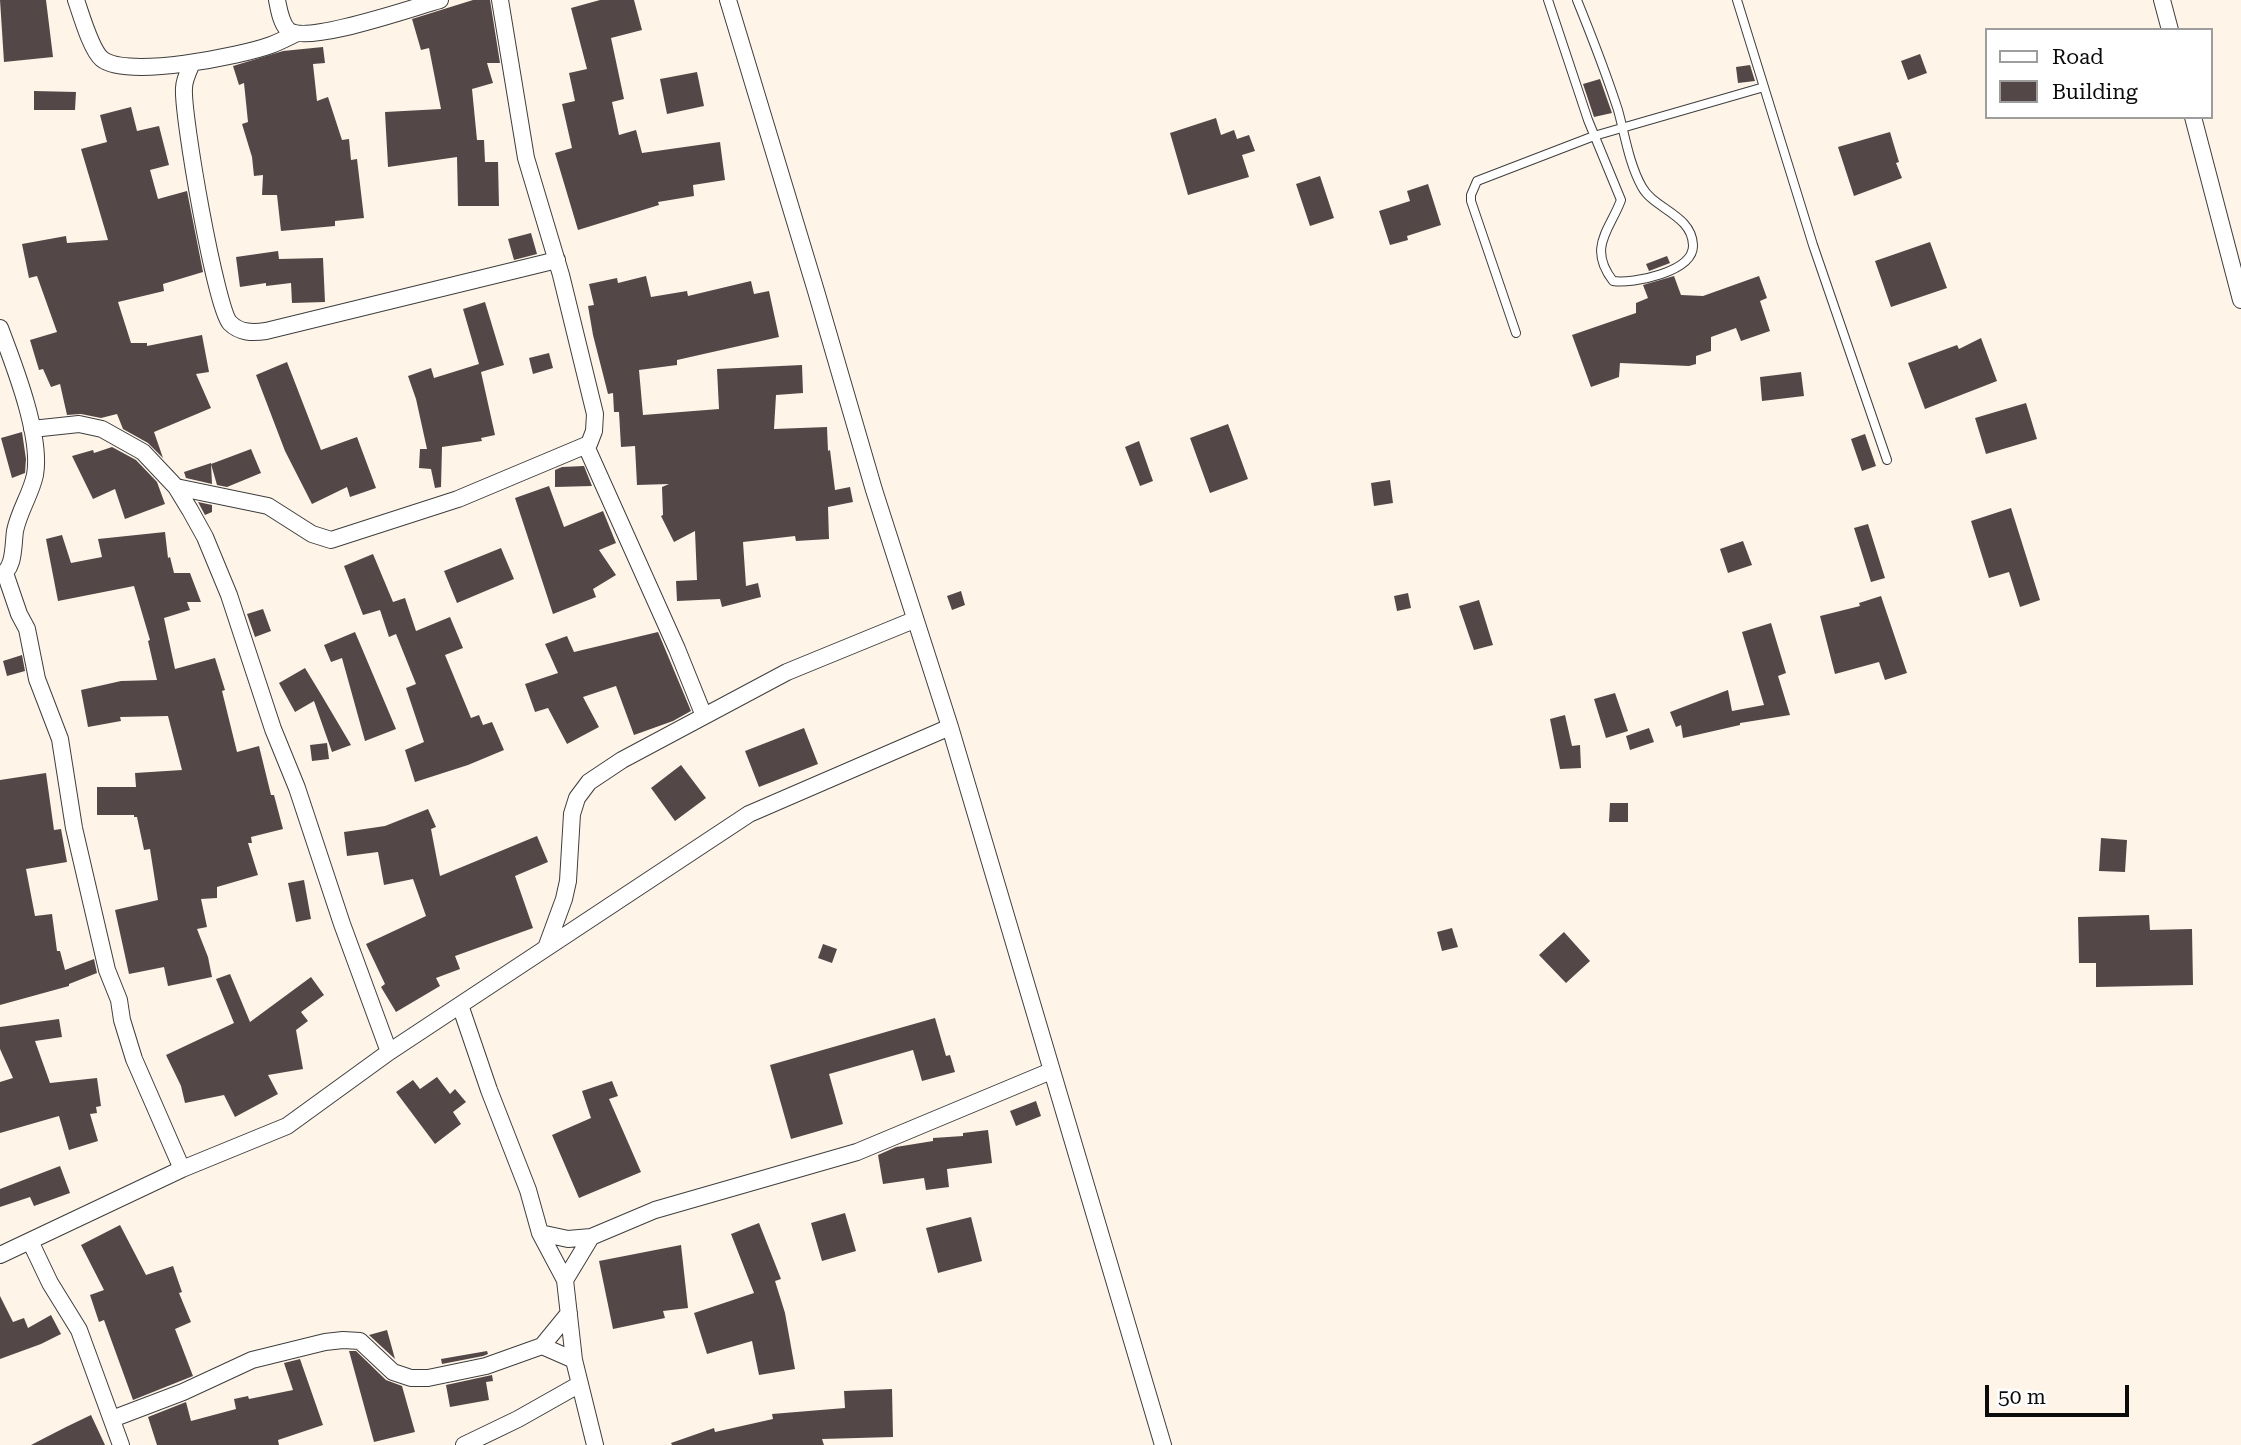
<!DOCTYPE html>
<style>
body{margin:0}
#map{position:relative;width:2241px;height:1445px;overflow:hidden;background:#fff4e8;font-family:"Roboto Serif",serif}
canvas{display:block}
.legend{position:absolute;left:1985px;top:28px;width:228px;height:91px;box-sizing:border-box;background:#fff;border:2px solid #9d9d9d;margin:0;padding:9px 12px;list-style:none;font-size:21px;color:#0b0b0b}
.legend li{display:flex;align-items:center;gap:14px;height:35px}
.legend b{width:35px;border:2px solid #9d9d9d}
.scale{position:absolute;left:1985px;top:1385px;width:144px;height:32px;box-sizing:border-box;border:4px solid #0b0b0b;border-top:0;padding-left:9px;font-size:21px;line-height:24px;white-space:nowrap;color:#0b0b0b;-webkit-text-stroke:5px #fff;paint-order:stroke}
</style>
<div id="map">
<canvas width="2241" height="1445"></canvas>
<ul class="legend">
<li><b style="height:9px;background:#fff"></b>Road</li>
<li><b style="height:19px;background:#534847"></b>Building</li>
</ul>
<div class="scale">50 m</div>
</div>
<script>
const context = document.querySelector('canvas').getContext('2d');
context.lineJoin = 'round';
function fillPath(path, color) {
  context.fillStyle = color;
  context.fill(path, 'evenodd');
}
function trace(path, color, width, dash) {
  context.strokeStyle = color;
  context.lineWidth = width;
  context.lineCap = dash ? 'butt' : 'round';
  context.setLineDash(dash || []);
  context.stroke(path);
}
fillPath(new Path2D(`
 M 0,0 L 46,0 L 53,57 L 4,62 Z
 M 473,0 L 490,0 L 500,63 L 487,63 L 493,83 L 472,89 L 477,140 L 484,140 L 485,162 L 498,162 L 499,206 L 458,206 L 457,157 L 388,167 L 385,112 L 441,109 L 429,48 L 421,50 L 412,19 Z
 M 600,0 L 634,0 L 642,30 L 611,38 L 624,99 L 612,102 L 619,135 L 636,130 L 642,153 L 720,142 L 725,180 L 693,185 L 694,196 L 658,202 L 659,205 L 578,230 L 555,153 L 572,148 L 562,104 L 575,101 L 569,73 L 587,69 L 571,8 Z
 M 323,47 L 325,63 L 313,64 L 317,101 L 328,97 L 342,140 L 349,139 L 351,160 L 357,159 L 364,218 L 335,221 L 335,226 L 281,231 L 277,195 L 262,195 L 263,175 L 254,176 L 252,157 L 242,124 L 248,122 L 244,83 L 239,85 L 233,66 L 283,51 Z
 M 1920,54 L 1927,73 L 1908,80 L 1901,61 Z
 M 1750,65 L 1755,81 L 1738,83 L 1736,67 Z
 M 697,72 L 704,106 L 667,114 L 660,79 Z
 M 1600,79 L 1612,113 L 1594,117 L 1583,84 Z
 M 34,91 L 76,92 L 75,110 L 34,110 Z
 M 131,107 L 137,131 L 159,126 L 169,165 L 150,170 L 158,199 L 187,191 L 203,272 L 163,284 L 164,291 L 118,302 L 131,343 L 147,343 L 147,346 L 202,335 L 209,372 L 196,374 L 211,408 L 154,432 L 163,458 L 148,443 L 123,429 L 117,414 L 101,418 L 81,414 L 67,415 L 60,384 L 51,387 L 43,369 L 39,370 L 30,340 L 57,332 L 37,276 L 29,278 L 22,244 L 66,236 L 67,243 L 108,240 L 81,149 L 107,142 L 100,115 Z
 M 1216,118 L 1221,135 L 1234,130 L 1237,139 L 1249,135 L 1255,151 L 1242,155 L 1249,177 L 1188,195 L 1170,133 Z
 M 1890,132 L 1899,162 L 1896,163 L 1902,178 L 1854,196 L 1838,147 Z
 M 1320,176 L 1334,218 L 1310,226 L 1296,184 Z
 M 1428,184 L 1441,225 L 1407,236 L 1408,240 L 1390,245 L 1379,211 L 1410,201 L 1407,191 Z
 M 531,233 L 537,254 L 514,260 L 508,239 Z
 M 1930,242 L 1947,288 L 1891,307 L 1875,261 Z
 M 278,251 L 279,259 L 323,258 L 325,302 L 292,303 L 291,283 L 266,286 L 266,283 L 240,287 L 236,257 Z
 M 1667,256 L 1670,263 L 1649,271 L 1646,264 Z
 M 646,276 L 651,297 L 687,291 L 688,296 L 751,281 L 754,294 L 769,291 L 779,337 L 677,360 L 677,365 L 639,370 L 643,415 L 719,409 L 717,369 L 802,365 L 803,393 L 776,395 L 774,429 L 827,427 L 828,451 L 830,450 L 835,490 L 850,487 L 853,502 L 828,507 L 829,539 L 796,541 L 795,536 L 743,542 L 746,586 L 758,583 L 761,597 L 722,607 L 720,599 L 677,601 L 676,581 L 697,580 L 695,531 L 674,542 L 661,516 L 663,515 L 662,487 L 669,484 L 637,485 L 635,446 L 621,447 L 619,412 L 614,412 L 613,393 L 608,394 L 593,335 L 588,306 L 594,305 L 589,284 L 617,278 L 618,283 Z
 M 1674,276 L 1681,295 L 1703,296 L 1759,276 L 1767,298 L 1760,301 L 1770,331 L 1741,341 L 1736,328 L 1711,337 L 1711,351 L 1696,356 L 1696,364 L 1689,366 L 1620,363 L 1619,377 L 1591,387 L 1572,335 L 1636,313 L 1636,303 L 1648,298 L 1643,285 Z
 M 485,302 L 504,365 L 481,372 L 495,435 L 481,438 L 482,441 L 442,447 L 441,487 L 435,488 L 431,469 L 419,468 L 420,449 L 427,449 L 416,399 L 408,376 L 431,368 L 434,378 L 479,364 L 463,309 Z
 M 1981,338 L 1997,381 L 1925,409 L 1908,363 L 1957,345 L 1959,349 Z
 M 549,353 L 553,368 L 533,374 L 529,358 Z
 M 287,362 L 321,450 L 357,437 L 376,488 L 350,497 L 347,487 L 312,504 L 285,451 L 256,375 Z
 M 1801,372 L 1804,396 L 1762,401 L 1760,377 Z
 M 2026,403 L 2037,439 L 1986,454 L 1975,418 Z
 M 1228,424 L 1248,479 L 1210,493 L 1190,438 Z
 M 22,432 L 26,459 L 25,473 L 12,478 L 1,438 Z
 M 1865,434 L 1876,466 L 1862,471 L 1851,439 Z
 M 1139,441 L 1153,481 L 1140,486 L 1125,447 Z
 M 112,447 L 136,460 L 157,482 L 165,504 L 125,519 L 115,489 L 93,499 L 72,456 L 93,450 L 94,453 Z
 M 251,449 L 261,473 L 227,487 L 217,485 L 211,464 Z
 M 211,463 L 212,484 L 186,478 L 184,472 Z
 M 584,466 L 592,486 L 555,487 L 555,470 L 562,467 Z
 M 1390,480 L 1393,503 L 1374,506 L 1371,483 Z
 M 549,486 L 564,527 L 603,511 L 616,543 L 599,550 L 616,575 L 593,589 L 596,597 L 553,614 L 515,498 Z
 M 198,502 L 212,505 L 212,512 L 205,515 Z
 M 2011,508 L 2040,600 L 2020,607 L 2009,572 L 1989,578 L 1971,521 Z
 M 1868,524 L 1885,578 L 1871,582 L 1854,528 Z
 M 165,532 L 168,558 L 170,557 L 174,573 L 190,573 L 201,602 L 187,602 L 190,610 L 164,618 L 175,669 L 215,658 L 225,690 L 222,691 L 237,752 L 259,746 L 271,795 L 274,795 L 283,829 L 251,837 L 252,843 L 248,843 L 258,875 L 217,887 L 217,898 L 201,899 L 207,927 L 197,929 L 208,957 L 212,977 L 168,986 L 164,967 L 129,974 L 115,910 L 158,900 L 150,849 L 144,850 L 137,817 L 134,817 L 134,815 L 97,815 L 97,787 L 136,787 L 135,773 L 182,770 L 168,716 L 120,717 L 121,721 L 88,727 L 81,690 L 121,681 L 157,680 L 148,641 L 150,640 L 134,586 L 58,601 L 46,539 L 62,535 L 71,563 L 102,557 L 98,539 Z
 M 1743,541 L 1752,565 L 1728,573 L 1720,549 Z
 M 501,548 L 514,579 L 457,603 L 444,571 Z
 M 373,554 L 393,602 L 405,598 L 416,631 L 450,617 L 463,648 L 445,655 L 471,718 L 479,715 L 483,725 L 492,722 L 504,750 L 468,765 L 415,782 L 405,750 L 424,742 L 406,688 L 416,684 L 396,634 L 389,637 L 380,610 L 363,615 L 344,566 Z
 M 961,591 L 965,605 L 952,610 L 947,596 Z
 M 1408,593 L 1411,608 L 1397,611 L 1394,596 Z
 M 1881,596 L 1907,673 L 1885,680 L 1879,662 L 1835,674 L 1820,616 L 1860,606 L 1859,603 Z
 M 1479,600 L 1493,645 L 1474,650 L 1459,606 Z
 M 263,609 L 271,631 L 255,637 L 247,614 Z
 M 1771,623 L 1786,673 L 1778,676 L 1790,715 L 1740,723 L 1740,725 L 1683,738 L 1681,725 L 1676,727 L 1670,712 L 1728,690 L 1732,711 L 1764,705 L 1742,632 Z
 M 355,632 L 396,729 L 365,741 L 342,658 L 331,662 L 324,645 Z
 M 658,632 L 691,711 L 673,721 L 634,735 L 616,686 L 583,697 L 599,727 L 567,744 L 548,708 L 535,712 L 525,684 L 558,673 L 545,644 L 567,636 L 574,652 Z
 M 22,655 L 25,671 L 7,676 L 3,661 Z
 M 305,668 L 322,696 L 351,745 L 332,752 L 314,701 L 295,712 L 279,683 Z
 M 1615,693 L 1628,731 L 1606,738 L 1594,699 Z
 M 1565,715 L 1572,746 L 1580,745 L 1581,768 L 1560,769 L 1550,719 Z
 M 804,728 L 818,764 L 759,787 L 745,751 Z
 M 1649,728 L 1654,742 L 1630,750 L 1626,736 Z
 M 327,743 L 329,759 L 312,761 L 310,745 Z
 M 681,765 L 706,798 L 675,821 L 651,788 Z
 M 46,773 L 54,830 L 61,829 L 67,862 L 26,869 L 35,916 L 52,914 L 57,951 L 60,951 L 65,970 L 94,959 L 97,973 L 69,984 L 69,986 L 0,1005 L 0,780 Z
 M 1610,803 L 1628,803 L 1628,822 L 1609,822 Z
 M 428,809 L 436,827 L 431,829 L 440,876 L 537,836 L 548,862 L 515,876 L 533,928 L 455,956 L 460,969 L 436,978 L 440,986 L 396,1012 L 381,987 L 385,984 L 366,944 L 426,916 L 413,879 L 384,885 L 378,852 L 347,856 L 344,832 L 385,826 Z
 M 2101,838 L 2127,840 L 2125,872 L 2099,871 Z
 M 304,880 L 311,919 L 296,922 L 288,883 Z
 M 2149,915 L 2150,930 L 2192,929 L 2193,985 L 2096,987 L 2096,963 L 2079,963 L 2078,917 Z
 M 1452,928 L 1458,947 L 1442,951 L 1437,932 Z
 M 1564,932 L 1590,961 L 1566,983 L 1539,955 Z
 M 823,944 L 837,949 L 832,963 L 818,958 Z
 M 230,974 L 250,1022 L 311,977 L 324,995 L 301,1012 L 308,1021 L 296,1030 L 303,1069 L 268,1075 L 278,1094 L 235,1117 L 224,1095 L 185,1103 L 181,1086 L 166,1055 L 234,1023 L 216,979 Z
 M 935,1018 L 946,1056 L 950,1055 L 955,1072 L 922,1081 L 913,1050 L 829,1074 L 843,1124 L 791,1139 L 770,1065 Z
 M 59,1019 L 62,1037 L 35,1041 L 50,1083 L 97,1078 L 101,1106 L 96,1107 L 97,1113 L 90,1114 L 98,1141 L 69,1150 L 59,1116 L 0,1133 L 0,1082 L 13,1078 L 0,1049 L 0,1027 Z
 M 437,1077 L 450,1094 L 455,1089 L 466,1102 L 453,1112 L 461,1124 L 435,1144 L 396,1092 L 413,1080 L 420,1089 Z
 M 612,1081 L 618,1096 L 609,1099 L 641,1172 L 579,1198 L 552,1135 L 591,1118 L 582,1091 Z
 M 1036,1101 L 1041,1116 L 1016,1126 L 1010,1111 Z
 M 988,1130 L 992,1163 L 947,1169 L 949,1187 L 926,1190 L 924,1178 L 883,1184 L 878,1155 L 896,1147 L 933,1141 L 933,1138 L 963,1136 L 963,1133 Z
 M 60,1166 L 70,1193 L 34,1206 L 30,1197 L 0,1207 L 0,1189 Z
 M 845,1213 L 856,1251 L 822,1261 L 811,1223 Z
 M 971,1217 L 982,1261 L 938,1273 L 926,1228 Z
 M 759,1223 L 781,1279 L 775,1281 L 785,1313 L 795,1369 L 759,1375 L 752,1341 L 707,1354 L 694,1313 L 754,1293 L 731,1234 Z
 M 120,1225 L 146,1275 L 173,1266 L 182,1292 L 179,1293 L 191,1322 L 175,1329 L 193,1376 L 133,1400 L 104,1320 L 99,1322 L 90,1295 L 104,1290 L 81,1245 Z
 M 681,1245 L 688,1308 L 663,1311 L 665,1318 L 613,1329 L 599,1261 Z
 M 0,1296 L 13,1322 L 24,1318 L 28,1328 L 51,1315 L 61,1334 L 41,1344 L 0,1359 Z
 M 387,1330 L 395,1359 L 369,1335 Z
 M 349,1351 L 356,1351 L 386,1380 L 402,1386 L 415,1432 L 374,1442 Z
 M 487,1351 L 488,1354 L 483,1356 L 442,1364 L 441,1359 Z
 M 300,1359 L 323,1425 L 278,1440 L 279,1445 L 157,1445 L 148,1417 L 186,1402 L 191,1421 L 236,1409 L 234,1399 L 248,1396 L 249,1399 L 293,1390 L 284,1363 Z
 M 492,1375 L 493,1381 L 486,1382 L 489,1400 L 450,1407 L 446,1385 Z
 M 892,1389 L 893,1437 L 822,1439 L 824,1445 L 672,1445 L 671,1443 L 714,1428 L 715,1432 L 773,1419 L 772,1414 L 845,1408 L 844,1391 Z
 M 91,1415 L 105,1445 L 31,1445 L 66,1427 Z`), '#534847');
const service = new Path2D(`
 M 1548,0 L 1588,120 L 1621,200 C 1610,230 1587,247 1613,281 C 1633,284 1694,272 1693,245 C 1692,215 1654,209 1642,187 C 1629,164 1625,135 1618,110 C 1606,73 1592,37 1577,0
 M 1737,0 L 1813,245 L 1887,460
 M 1516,333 L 1471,201 L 1471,195 L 1477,181 L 1594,136 L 1764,87`);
const minor = new Path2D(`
 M 76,0 C 81,14 91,50 102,59 C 127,79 241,56 271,45 C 279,42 287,38 295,34
 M 277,0 C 279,10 281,23 288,30 C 307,45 414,7 440,0
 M 728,0 L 816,291 L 874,490 L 950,727 L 1163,1445
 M 2162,0 L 2170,30
 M 192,63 C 189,70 184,80 184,88 C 182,115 216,309 230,323 C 240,333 253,333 266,331 L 557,260
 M 2193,117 L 2241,300
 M 0,328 C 14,365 42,436 35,475 C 31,494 19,511 15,531 C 13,544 15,570 0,575
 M 32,429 L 79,424 L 102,429 L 143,452 L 176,487 L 190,510 L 205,537 L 229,595 L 273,729 L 297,788 L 342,924 L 389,1052
 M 586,446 L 677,649 L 704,716
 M 176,487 L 268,506 L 312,534 L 331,540 L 458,499 L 589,444 L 594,431 L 595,414 L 561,275 L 526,158 L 500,0
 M 5,573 L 19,614 L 27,629 L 37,679 L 60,739 L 74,828 L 107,970 L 119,1000 L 122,1020 L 134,1059 L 182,1169
 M 546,948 L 564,899 L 568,881 L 572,814 L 577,798 L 589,782 L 622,760 L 787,672 L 914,620
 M 460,1005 L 489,1090 L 528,1190 L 540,1233 L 565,1280 L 574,1360 L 595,1445
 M 540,1233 L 568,1239 L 591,1237 L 655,1210 L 857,1152 L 1051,1071
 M 30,1241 L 50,1283 L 79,1330 L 121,1445
 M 0,1255 L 182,1169 L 287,1126 L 389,1052 L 749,814 L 950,727
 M 565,1280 L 591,1237
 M 542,1346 L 574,1360
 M 112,1419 L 183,1392 L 252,1360 L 325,1342 L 343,1340 L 360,1341 L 393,1372 L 411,1378 L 428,1378 L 486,1366 L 542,1346 L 569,1313
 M 464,1445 L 518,1419 L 580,1384`);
trace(service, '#3e3e3e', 10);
trace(minor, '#3e3e3e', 18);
trace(service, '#fff', 8);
trace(minor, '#fff', 16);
</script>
